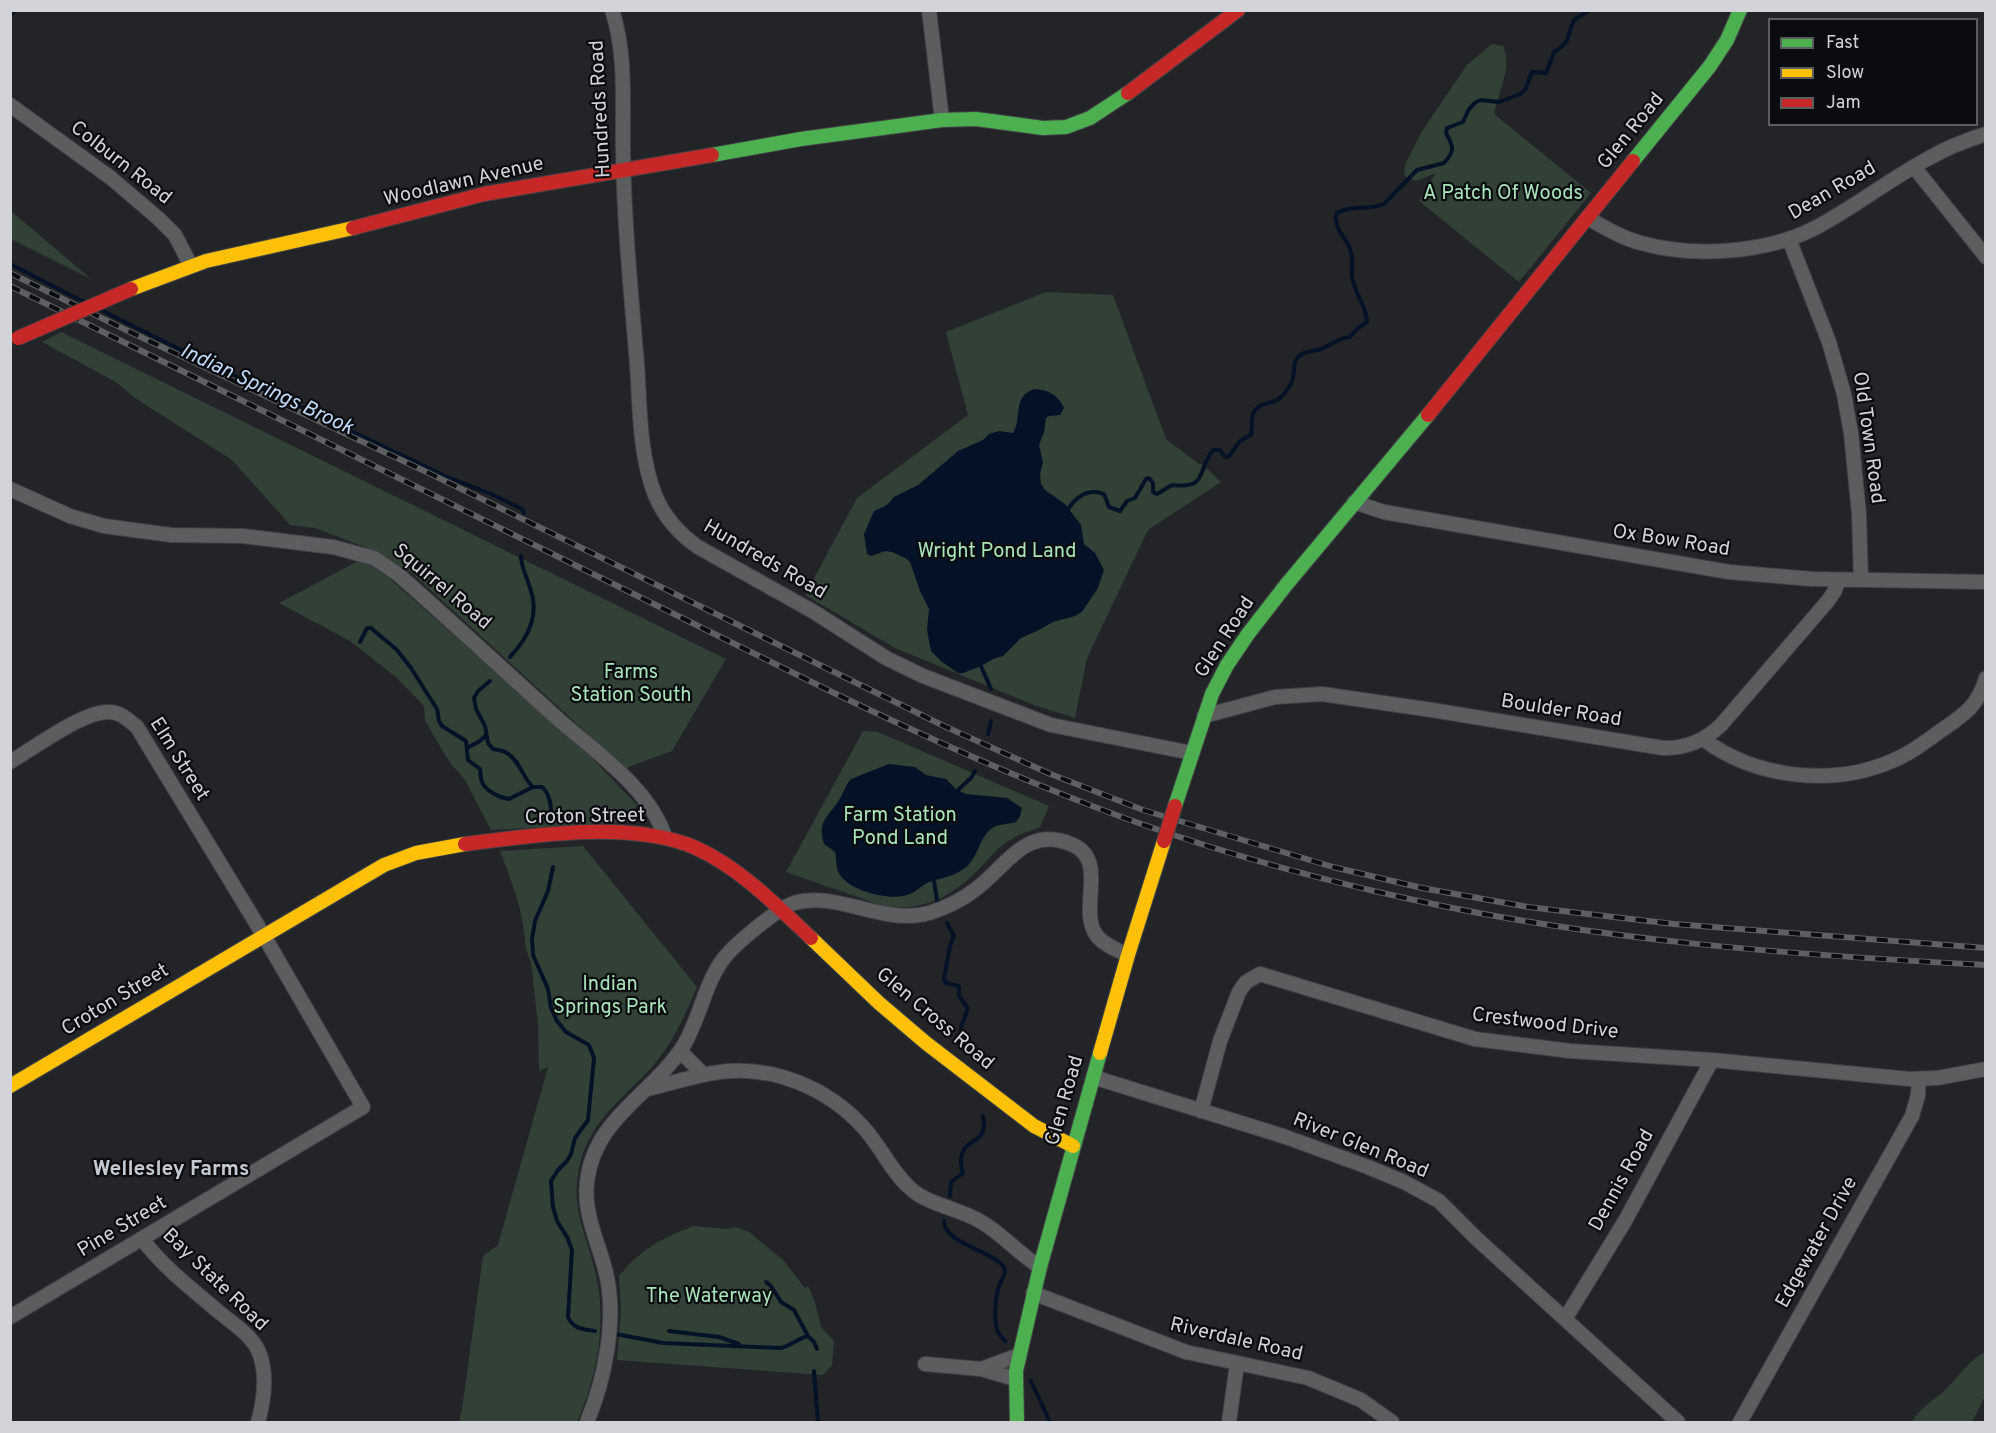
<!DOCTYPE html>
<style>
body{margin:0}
#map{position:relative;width:1996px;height:1433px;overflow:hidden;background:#222428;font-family:Overpass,sans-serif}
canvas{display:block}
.frame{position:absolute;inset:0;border:12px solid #d2d4d9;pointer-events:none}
.legend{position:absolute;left:1768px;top:18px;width:210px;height:108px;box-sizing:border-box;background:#0b0c0f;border:2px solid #5b5c60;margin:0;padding:8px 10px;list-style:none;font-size:18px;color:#d2d4d9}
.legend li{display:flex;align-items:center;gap:12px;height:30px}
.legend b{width:30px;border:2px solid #5b5c60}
</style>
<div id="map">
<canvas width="1996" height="1433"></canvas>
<div class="frame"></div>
<ul class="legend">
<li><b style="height:8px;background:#4caf50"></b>Fast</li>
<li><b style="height:8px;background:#ffc107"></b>Slow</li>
<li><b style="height:8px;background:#c62828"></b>Jam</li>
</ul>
</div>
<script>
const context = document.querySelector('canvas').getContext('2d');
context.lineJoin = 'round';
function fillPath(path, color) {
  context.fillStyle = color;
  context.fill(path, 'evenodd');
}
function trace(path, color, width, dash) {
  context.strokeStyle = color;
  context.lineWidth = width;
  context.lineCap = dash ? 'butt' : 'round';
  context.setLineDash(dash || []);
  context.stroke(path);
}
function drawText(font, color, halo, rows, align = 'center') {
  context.font = font + ' Overpass,sans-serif';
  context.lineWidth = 4.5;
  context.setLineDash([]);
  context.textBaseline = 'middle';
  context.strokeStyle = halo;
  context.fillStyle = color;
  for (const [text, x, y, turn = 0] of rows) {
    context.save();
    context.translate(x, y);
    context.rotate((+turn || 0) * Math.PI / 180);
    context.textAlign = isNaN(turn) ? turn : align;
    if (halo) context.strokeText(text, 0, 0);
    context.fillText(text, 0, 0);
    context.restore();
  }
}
fillPath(new Path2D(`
 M 1492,44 L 1503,46 C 1513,67 1498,92 1494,114 L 1591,193 L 1519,282 L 1419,201 L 1436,173 L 1416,181 L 1406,177 L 1404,173 L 1405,165 L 1422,131 L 1467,65 Z
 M 11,211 L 91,279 L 11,239 Z
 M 1046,292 L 1113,295 L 1166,439 L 1199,464 L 1202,464 L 1221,482 L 1148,530 L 1087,658 L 1075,718 L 1034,705 L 895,648 L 805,595 L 857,498 L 968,415 L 946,332 Z
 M 61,332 L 726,659 L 672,751 L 623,769 L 600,745 L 413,574 L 375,551 L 315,528 L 290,525 L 232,460 L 135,398 L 116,382 L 42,342 Z
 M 360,560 L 373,567 L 389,578 L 589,755 L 637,805 L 630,822 L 491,830 L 465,780 L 451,764 L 435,738 L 425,720 L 424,706 L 421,703 L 397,678 L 350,641 L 279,603 Z
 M 863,731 L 878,732 L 1049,806 L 1040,827 C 1030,831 1019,834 1010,840 C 998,847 989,859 979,869 C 950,898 925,911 883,906 L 786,872 Z
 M 583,846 L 697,987 C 685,1016 673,1043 652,1067 C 623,1099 591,1119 580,1164 C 569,1209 587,1233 596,1275 C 607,1323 597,1378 577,1422 L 459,1422 L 462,1409 L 483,1256 L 498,1245 L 548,1067 L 539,1071 L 538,1025 L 531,962 C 525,950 525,938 523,925 C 519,899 509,875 500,851 Z
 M 694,1226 L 726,1229 L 736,1227 L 749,1232 L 783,1260 L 805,1288 L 808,1286 L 815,1302 L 821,1327 L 834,1341 L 832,1365 L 823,1375 L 617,1360 L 621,1310 L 619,1276 C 642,1248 662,1238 694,1226 Z
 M 1985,1352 L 1985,1396 L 1972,1422 L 1912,1422 C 1920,1408 1931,1402 1943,1392 C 1959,1378 1964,1364 1985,1352 Z`), '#314136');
fillPath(new Path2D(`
 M 1035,389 C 1049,390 1058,395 1064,408 L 1060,415 L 1049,416 L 1046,418 L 1044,432 L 1039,445 L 1043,462 L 1040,474 L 1041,484 L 1045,490 L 1065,504 L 1081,525 L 1084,544 L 1095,553 L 1104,570 L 1098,588 L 1082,612 L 1075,616 L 1053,622 L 1037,631 L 1021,638 L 1003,656 L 993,659 L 981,666 L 963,673 L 958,673 L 942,662 L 931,651 L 927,630 L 929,609 L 920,591 L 910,562 L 905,558 L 892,552 L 885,551 L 871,556 L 867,554 L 864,534 L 874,511 L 887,505 L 894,497 L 918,485 L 958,451 L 983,440 L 989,434 L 999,431 L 1013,433 C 1023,418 1011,396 1035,389 Z
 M 889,764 L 915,767 L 926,775 L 946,779 L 957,790 L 966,794 L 1007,798 L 1022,808 L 1020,816 L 1016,822 C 1009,824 1000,824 994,827 C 979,835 979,858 965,868 C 954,877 939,878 927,883 C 920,887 915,893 907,895 C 890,901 850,891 840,875 C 835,868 837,860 835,852 L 824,844 C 817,820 828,818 839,800 C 844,793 845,785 851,779 Z`), '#031227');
trace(new Path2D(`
 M 10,16 L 15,10
 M 10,264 L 84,302
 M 99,309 L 183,351 L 445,476 L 491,494 L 522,509 L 524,513
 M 1068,509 C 1077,496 1088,488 1104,494 L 1109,507 L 1120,511 L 1127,501 L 1135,498 L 1146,479 L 1149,478 L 1153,483 L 1153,492 L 1157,494 L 1172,485 C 1209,489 1196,471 1213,450 L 1220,450 L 1225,457 L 1229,456 L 1240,441 L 1251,435 C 1253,427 1250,419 1254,412 C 1261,400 1275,406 1284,394 C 1288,389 1292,384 1293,378 C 1295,372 1293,365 1296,360 C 1301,351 1312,352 1321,349 C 1333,345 1336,338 1350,337 L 1357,329 L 1367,322 C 1367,306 1354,293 1352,277 C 1351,268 1354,258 1350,249 C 1345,236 1334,229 1336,214 C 1349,204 1369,211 1384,204 L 1417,170 L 1444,163 C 1455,151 1454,147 1446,133 L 1447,128 L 1463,122 L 1469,109 L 1476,102 L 1481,100 L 1499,102 L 1520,94 L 1525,90 L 1532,72 L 1546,73 L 1554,52 C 1576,37 1564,37 1575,19 L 1590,10
 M 360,642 L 367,628 L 371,628 L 397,650 L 411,668 L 437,709 L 439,721 L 442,726 L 466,741 L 468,760 L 480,769 C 481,774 480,780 483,784 C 488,792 500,798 509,799 L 533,787
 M 510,657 C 528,638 540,614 530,588 C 527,577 521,567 521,556
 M 981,666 L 991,689
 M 490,681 L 478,691 L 474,698 L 476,709 L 485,726 L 488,743 L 493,749 C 497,750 503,750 507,753 C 520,761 522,777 533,787 L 542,787 C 551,795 551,808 552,820
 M 988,734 L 991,721
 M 467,748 L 480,741 L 486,735
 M 958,790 L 971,778 L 975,771
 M 553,867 L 548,891 L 535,921 L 532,939 L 533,955 L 548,989 L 551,1008 L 557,1021 L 566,1032 L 589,1045 L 594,1058 L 588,1120 L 575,1138 L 571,1154 L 567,1161 L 558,1170 L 551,1181 L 553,1207 L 557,1221 L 567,1237 L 572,1250 L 568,1317 C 573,1329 583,1329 595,1331
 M 934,881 L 937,900
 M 947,923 L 954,936 L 950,946 L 944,979 L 946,983 L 959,986 L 959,996 L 968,1008 L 961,1027 L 962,1035
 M 950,1196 L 951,1182 L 963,1173 C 962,1168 960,1163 961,1158 C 964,1136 989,1146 983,1116
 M 944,1221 C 943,1242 991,1251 1002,1265 C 1009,1272 1001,1279 999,1286 C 995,1297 994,1318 997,1329 C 998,1334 1002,1337 1005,1341
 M 766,1282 L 771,1286 L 781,1302 L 794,1310 L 808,1336
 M 669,1331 L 719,1337 L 739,1344
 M 616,1334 L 663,1343 L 780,1348 C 789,1347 798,1338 808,1336 L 814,1342 L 817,1349
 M 814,1371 L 818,1422
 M 1031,1381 L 1050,1422`), '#031227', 4);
const street = new Path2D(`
 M 612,10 C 627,56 622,103 623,151 C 624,222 631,293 637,364 C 640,407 639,454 655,495 C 664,517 678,533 698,547 L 814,612 L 886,658 L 923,676 L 1051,725 L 1192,753
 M 929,10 L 942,120
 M 10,105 L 111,178 L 159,219 L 175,235 L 191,266
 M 1914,167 L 1986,257
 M 1588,218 C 1605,228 1622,238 1641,243 C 1694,258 1766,253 1815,228 C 1855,207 1891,178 1931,157 C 1948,147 1967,140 1986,134
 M 1789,239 L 1829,342 L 1844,394 L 1851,433 L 1859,514 L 1861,580
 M 10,489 L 70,516 L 104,526 L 171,535 L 243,536 L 333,547 L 374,558 L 399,575 C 453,623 506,672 559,720 C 596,752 650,789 665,837
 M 1354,502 L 1384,512 L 1729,572 L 1812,579 L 1986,582
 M 1204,716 L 1275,697 L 1322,694 L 1432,710 L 1663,748 C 1686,749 1704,741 1721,725 L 1827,602 L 1834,592 L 1839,580
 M 1703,739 C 1755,778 1832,787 1892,761 C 1909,754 1924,743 1939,732 C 1962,716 1978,707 1986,678
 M 10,762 C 34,748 83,711 109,712 C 121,712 128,720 137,727 L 264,936 L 363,1107 L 10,1317
 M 680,1051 L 704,1075
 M 1093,1077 L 1283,1136 L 1368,1167 L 1404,1182 L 1439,1201 L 1476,1238 L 1678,1422
 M 648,1089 C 672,1083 696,1075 720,1072 C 773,1065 828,1088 864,1128 C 881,1147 892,1173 911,1189 C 929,1205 957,1208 978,1220 C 1001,1232 1017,1253 1040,1267
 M 1201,1111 L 1220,1041 L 1239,992 L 1246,982 L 1260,974 L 1475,1039 L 1570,1051 L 1712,1060 L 1909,1079 L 1937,1078 L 1986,1069
 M 142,1239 C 164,1268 192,1289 219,1312 C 232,1323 250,1334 258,1350 C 268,1372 264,1400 258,1422
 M 1033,1293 L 1186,1352 L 1308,1378 L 1361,1400 L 1392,1422
 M 1565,1319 L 1625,1221 L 1712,1060
 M 925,1364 L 981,1369 L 1015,1379
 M 981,1369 L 1019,1355
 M 587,1422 C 605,1379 617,1319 606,1273 C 599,1243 583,1214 587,1182 C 594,1119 650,1096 682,1048 C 700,1020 704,984 724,958 C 736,943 777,909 794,903 C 836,890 883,926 929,913 C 945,908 962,900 976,889 C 1007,866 1026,824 1073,845 C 1109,861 1077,910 1097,936 C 1104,945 1117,950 1128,955
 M 1229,1422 L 1237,1364
 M 1740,1422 L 1912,1116 L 1918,1095 L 1919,1079`);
const fast = new Path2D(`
 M 712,155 L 801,139 L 942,120 L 976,119 L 1043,128 L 1066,127 L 1090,118 L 1128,93
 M 1633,161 L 1710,66 L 1727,40 L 1740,10
 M 1175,806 L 1212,694 L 1227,665 L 1248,634 L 1286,585 L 1428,415
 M 1017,1422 L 1016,1371 L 1040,1267 L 1100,1053`);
const slow = new Path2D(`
 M 131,289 L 206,261 L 353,228
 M 811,938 L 879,1003 L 926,1043 L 1034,1126 L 1073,1146
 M 1100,1053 L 1128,955 L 1164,841
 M 10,1086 L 384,865 L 416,853 L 465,844`);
const jam = new Path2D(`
 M 1128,93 L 1238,10
 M 353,228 L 484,194 L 712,155
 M 1428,415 L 1633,161
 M 465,844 C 534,835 632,820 696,848 C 740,868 776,905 811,938`);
trace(street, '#3f4144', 16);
trace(fast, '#3f4144', 16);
trace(slow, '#3f4144', 16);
trace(jam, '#3f4144', 16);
trace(street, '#5c5d5f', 14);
trace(fast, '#4caf50', 14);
trace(slow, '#ffc107', 14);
trace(jam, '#c62828', 14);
const rail = new Path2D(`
 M 10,273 L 126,330 L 433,475 L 944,726 L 1048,773 L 1143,810 L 1333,867 L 1422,888 L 1528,907 L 1674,924 L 1986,948
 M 10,286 L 834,693 C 917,733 1001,771 1087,804 C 1193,845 1303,876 1414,900 C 1602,941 1794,955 1986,965`);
trace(rail, '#5e6062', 6);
trace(rail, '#0b0c0f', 4, [11]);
const jamBridge = new Path2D(`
 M 18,338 L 131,289
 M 1164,841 L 1175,806`);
trace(jamBridge, '#3f4144', 16, []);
trace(jamBridge, '#c62828', 14);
drawText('20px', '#d2d4d9', '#0b0c0f', [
 ["Hundreds Road",602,109,-93],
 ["Glen Road",1632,132,-51],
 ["Colburn Road",120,164,38],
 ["Woodlawn Avenue",464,183,-13],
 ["Dean Road",1833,192,-30],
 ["Old Town Road",1867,438,82],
 ["Ox Bow Road",1671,542,9],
 ["Hundreds Road",764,561,30],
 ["Squirrel Road",441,588,40],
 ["Glen Road",1226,638,-57],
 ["Boulder Road",1561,712,9],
 ["Elm Street",178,760,58],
 ["Croton Street",585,818,-1],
 ["Croton Street",116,1001,-31],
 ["Glen Cross Road",934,1020,40],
 ["Crestwood Drive",1545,1025,7],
 ["Glen Road",1066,1101,-74],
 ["River Glen Road",1360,1147,22],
 ["Dennis Road",1623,1181,-61],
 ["Pine Street",123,1228,-31],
 ["Edgewater Drive",1818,1243,-61],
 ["Bay State Road",214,1281,44],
 ["Riverdale Road",1236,1341,13]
]);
drawText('20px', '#a9e4b9', '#0b0c0f', [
 ["A Patch Of Woods",1503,195],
 ["Wright Pond Land",997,553],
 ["Farms",631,674],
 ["Station South",631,697],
 ["Farm Station",900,817],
 ["Pond Land",900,840],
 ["Indian",610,986],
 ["Springs Park",610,1009],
 ["The Waterway",709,1298]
]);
drawText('italic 21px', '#bfd9f7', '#0b0c0f', [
 ["Indian Springs Brook",266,391,25]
]);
drawText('bold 21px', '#c5cad2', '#0b0c0f', [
 ["Wellesley Farms",171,1171]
]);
</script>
